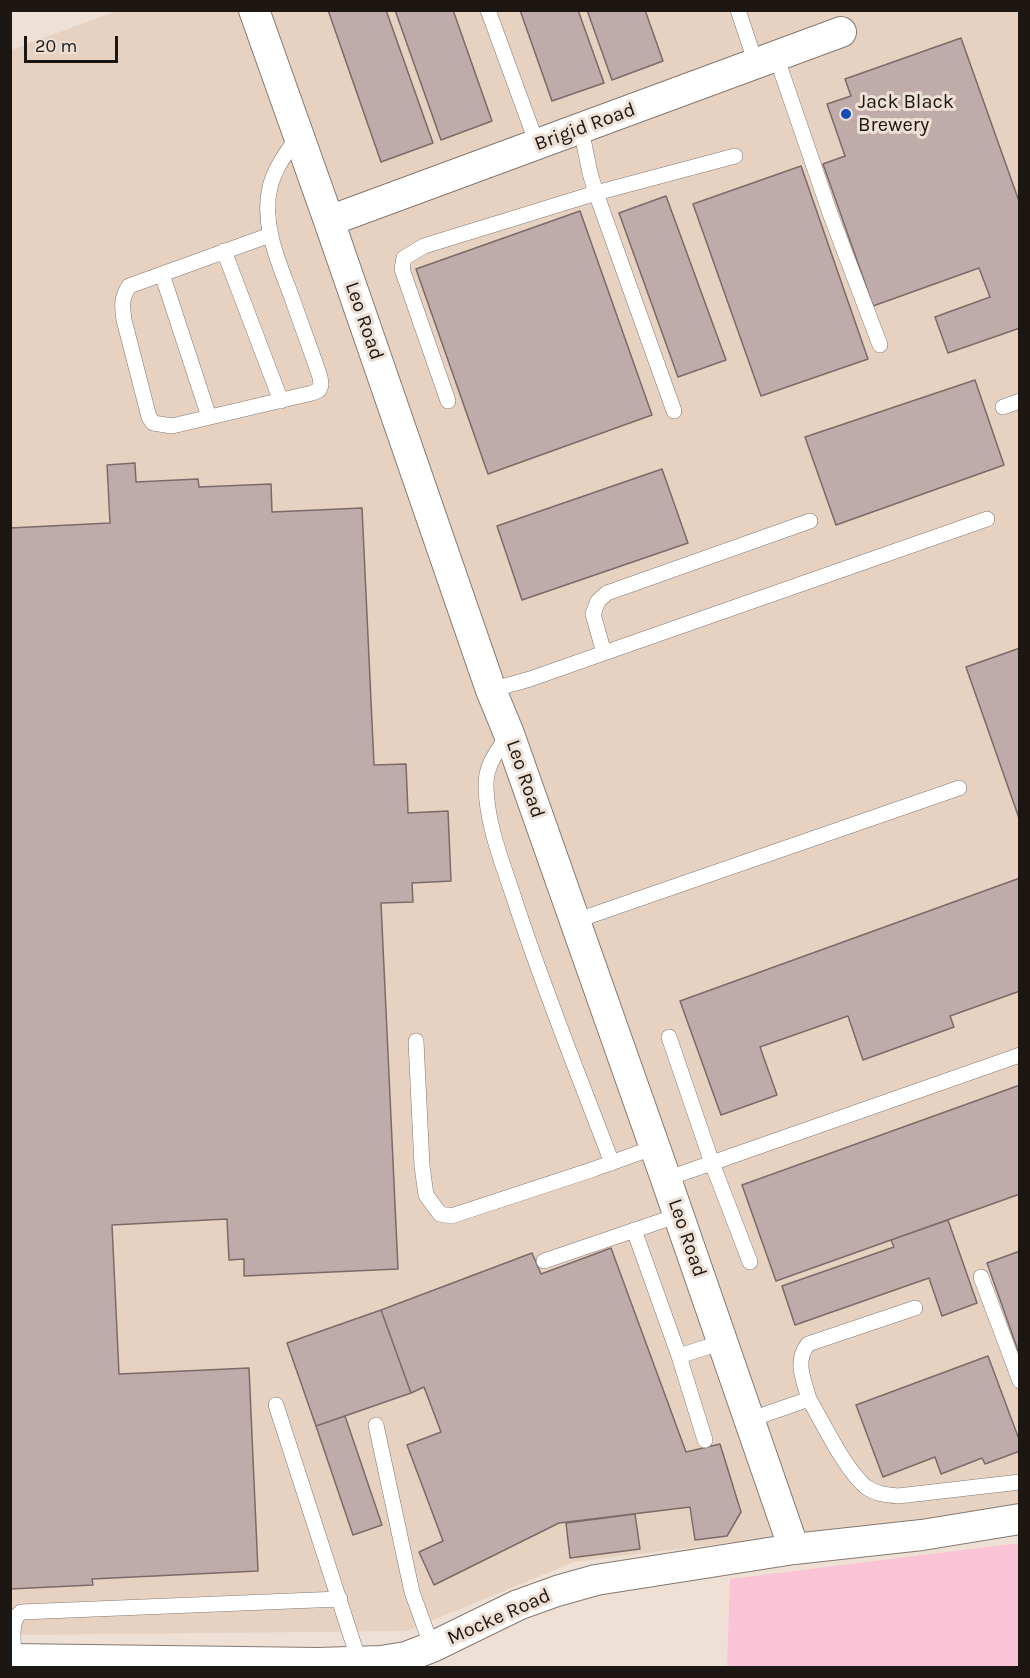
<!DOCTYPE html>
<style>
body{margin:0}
#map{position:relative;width:1030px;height:1678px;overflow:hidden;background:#eee0d5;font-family:Karla,sans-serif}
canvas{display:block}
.frame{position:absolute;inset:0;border:12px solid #1c1713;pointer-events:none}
.scale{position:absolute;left:24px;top:36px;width:94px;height:27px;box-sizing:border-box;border:3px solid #1c1713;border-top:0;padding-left:8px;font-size:18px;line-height:21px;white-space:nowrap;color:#1c1713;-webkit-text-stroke:4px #eee0d5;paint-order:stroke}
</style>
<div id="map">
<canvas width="1030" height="1678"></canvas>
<div class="frame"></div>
<div class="scale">20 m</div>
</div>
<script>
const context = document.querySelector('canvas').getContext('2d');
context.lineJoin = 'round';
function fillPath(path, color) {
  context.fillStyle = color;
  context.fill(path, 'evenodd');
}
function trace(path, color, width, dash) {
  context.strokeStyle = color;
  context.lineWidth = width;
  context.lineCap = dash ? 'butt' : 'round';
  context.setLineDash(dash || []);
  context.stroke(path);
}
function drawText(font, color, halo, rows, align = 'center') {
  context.font = font + ' Karla,sans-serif';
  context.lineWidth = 6;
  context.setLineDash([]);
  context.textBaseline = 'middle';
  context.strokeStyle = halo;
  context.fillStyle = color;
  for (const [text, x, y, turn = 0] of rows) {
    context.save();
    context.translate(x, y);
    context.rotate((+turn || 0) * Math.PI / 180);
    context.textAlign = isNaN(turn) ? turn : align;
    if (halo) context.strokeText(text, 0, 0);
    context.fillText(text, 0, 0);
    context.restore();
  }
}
fillPath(new Path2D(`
 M 119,10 L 1019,11 L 1019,1507 L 574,1562 L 407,1631 L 11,1635 L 11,50 Z`), '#e7d2c2');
fillPath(new Path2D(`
 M 1019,1543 L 1019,1667 L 727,1667 L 730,1579 Z`), '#fbc3d6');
const building = new Path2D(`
 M 328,10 L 386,10 L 433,143 L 381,162 Z
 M 395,10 L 453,10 L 492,121 L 441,140 Z
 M 520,10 L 578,10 L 604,83 L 552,101 Z
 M 587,10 L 645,10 L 663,61 L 612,80 Z
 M 961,38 L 1020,204 L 1020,328 L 948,353 L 935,317 L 990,297 L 979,268 L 873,306 L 823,164 L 845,156 L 827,104 L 851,96 L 845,79 Z
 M 801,166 L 868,359 L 761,396 L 693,204 Z
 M 666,196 L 726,360 L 678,377 L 619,213 Z
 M 580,211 L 652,415 L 488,474 L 416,269 Z
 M 975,380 L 1004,465 L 836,525 L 805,437 Z
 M 135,463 L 136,482 L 198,479 L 199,487 L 271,484 L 272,512 L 362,508 L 374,765 L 406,764 L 408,813 L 448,811 L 451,881 L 412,883 L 413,902 L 381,903 L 398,1269 L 244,1276 L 244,1259 L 229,1260 L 227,1219 L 112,1225 L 119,1374 L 249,1368 L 258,1571 L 92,1579 L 93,1585 L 10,1589 L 10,528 L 110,523 L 107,465 Z
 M 662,469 L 688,543 L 522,600 L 497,526 Z
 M 1020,648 L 1020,821 L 966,667 Z
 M 1020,878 L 1020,991 L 950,1016 L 954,1027 L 863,1060 L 848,1016 L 760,1047 L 777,1095 L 721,1115 L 680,1001 Z
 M 1020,1085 L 1020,1194 L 776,1281 L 742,1185 Z
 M 948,1220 L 977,1303 L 942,1316 L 929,1278 L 795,1325 L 782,1286 L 894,1247 L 891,1240 Z
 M 611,1248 L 686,1452 L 720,1444 L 741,1512 L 727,1536 L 695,1540 L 690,1507 L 559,1523 L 434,1585 L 419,1552 L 443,1541 L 407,1445 L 441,1432 L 424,1387 L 411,1393 L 381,1310 L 532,1253 L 541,1274 Z
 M 1020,1251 L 1020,1356 L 987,1263 Z
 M 381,1310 L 411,1393 L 316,1426 L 287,1343 Z
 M 988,1356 L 1020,1442 L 1020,1451 L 985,1464 L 982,1458 L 941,1474 L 935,1457 L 883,1477 L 856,1405 Z
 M 345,1416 L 382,1525 L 353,1535 L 316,1426 Z
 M 635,1514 L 640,1549 L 570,1558 L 566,1523 Z`);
fillPath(building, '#bfacaa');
trace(building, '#7b6a68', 1.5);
const service = new Path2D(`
 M 488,10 L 537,144
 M 738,10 L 756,64
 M 776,56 L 831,216 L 880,345
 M 581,129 L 590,173 L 596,193 L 674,411
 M 270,235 L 129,286 C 121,299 122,306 124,320 L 149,417 L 153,423 L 172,426 L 312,393 L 319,390 L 321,385 L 320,377 C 311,350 301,324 292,298 C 279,263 261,225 270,187 C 275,167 287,152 299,135
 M 224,251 L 281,401
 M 162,274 L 209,417
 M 448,401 L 402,269 L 404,258 L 424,246 L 596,193 L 735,156
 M 1003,407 L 1020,401
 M 604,653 L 593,614 L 598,601 L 607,593 L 810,521
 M 491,690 L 530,679 L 604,653 L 987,519
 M 509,734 C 498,750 485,765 486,787 C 487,826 503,864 515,901 C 544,990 579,1076 612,1163
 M 575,921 L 959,788
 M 669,1037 L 712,1163 L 750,1262
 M 416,1041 L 422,1166 L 426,1195 L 440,1214 L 451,1216 L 594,1169 L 655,1147
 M 666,1179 L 1020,1055
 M 634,1230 L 679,1356 L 723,1342
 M 544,1261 L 679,1215
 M 981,1277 L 1020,1381
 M 679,1356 L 705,1440
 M 809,1399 C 804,1380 794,1362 808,1344 L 915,1308
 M 276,1405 L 359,1661
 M 749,1420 L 809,1399 C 823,1423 846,1471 866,1487 C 876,1494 887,1495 898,1496 L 1020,1482
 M 376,1425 L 412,1592 L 432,1647
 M 14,1658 C 14,1644 9,1621 21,1612 L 340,1599`);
const minor = new Path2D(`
 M 254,10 L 329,221 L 491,690 L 509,734 L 666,1179 L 794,1549
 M 329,221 L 841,32
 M 10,1659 L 318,1663 L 381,1661 L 406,1657 L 432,1647 L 518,1605 L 557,1591 L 596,1580 L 794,1549 L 922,1535 L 1020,1519`);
trace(service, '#85786f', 16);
trace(minor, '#85786f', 32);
trace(service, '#fff', 15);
trace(minor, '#fff', 30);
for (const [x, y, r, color] of [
 [846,114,6,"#124cb8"]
]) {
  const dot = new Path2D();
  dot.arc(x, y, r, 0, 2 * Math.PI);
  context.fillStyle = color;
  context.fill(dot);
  trace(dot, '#eee0d5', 2);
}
drawText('20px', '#1c1713', '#eee0d5', [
 ["Jack Black",858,102],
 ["Brewery",858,125]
], 'left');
drawText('20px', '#1c1713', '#eee0d5', [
 ["Brigid Road",585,127,-20],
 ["Leo Road",364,321,71],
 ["Leo Road",525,779,71],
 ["Leo Road",687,1238,71],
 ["Mocke Road",499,1617,-24]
]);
</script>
